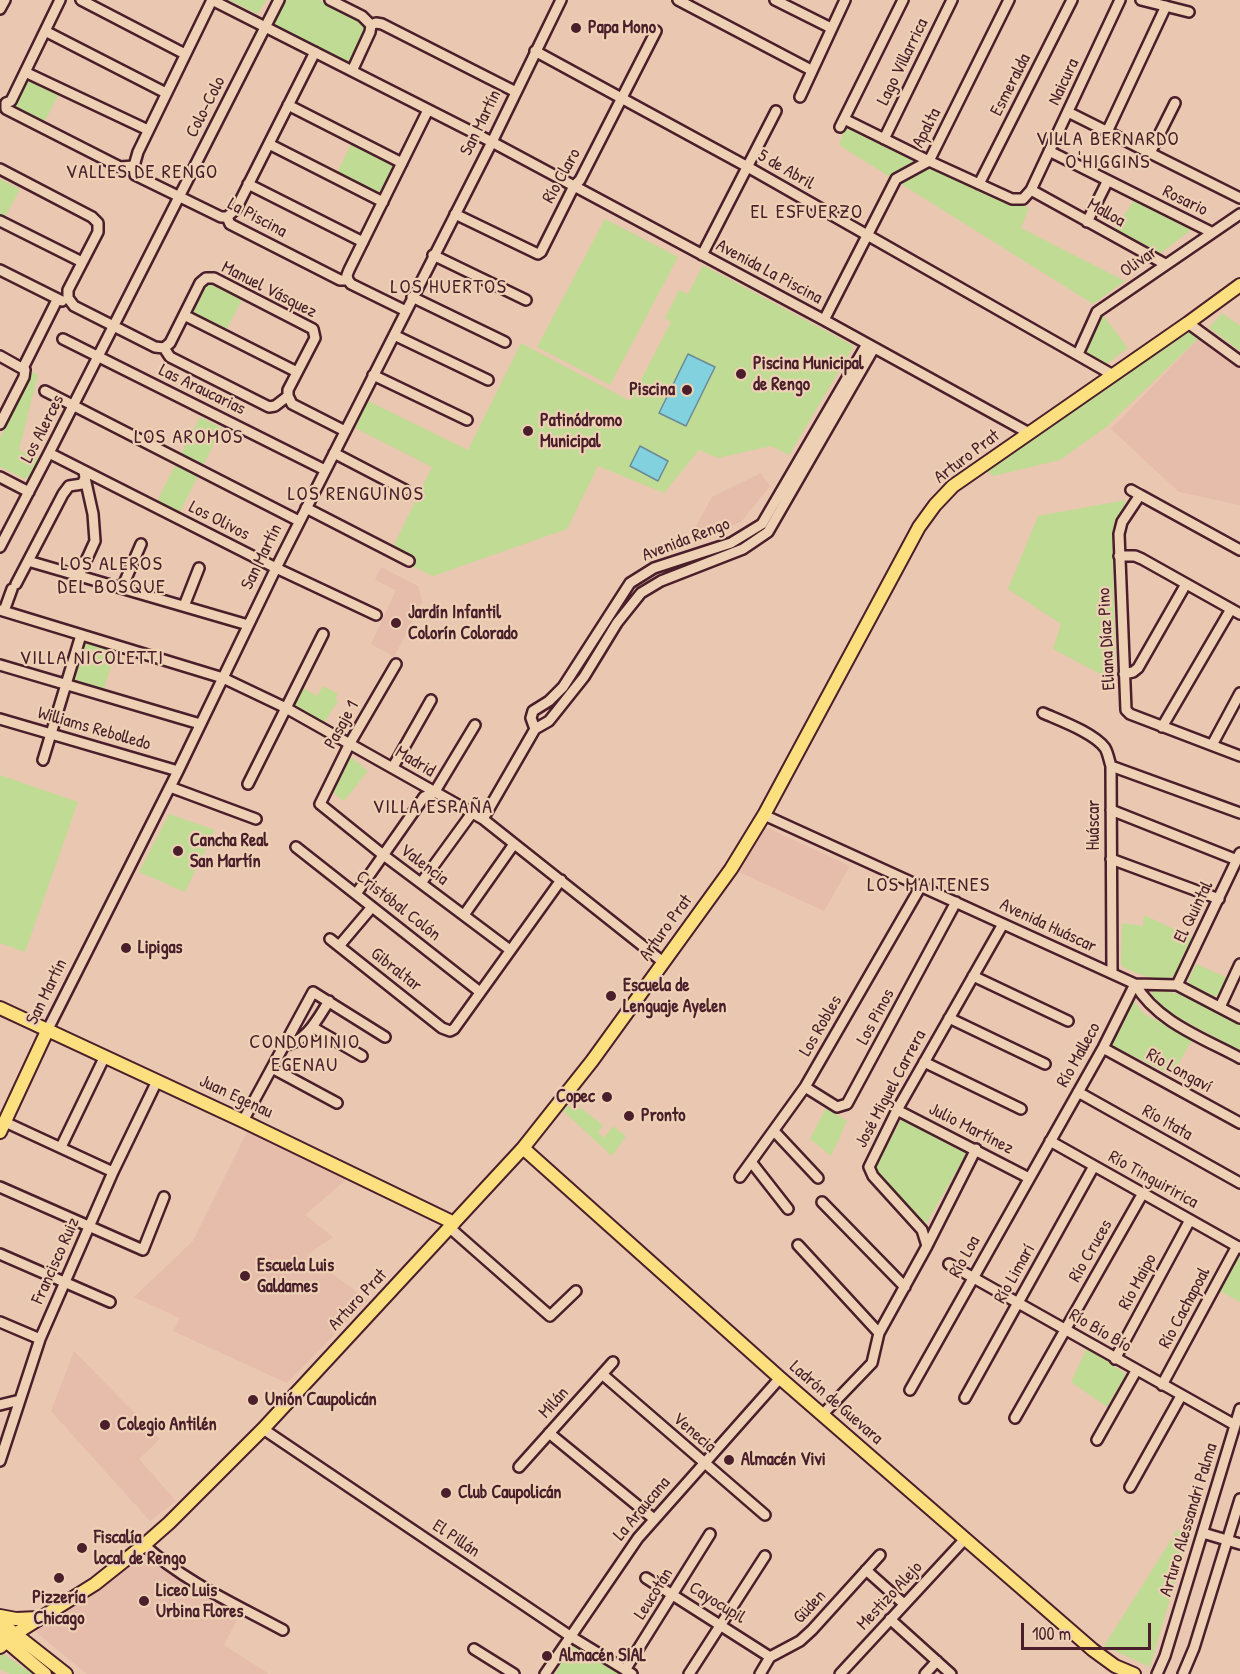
<!DOCTYPE html>
<meta charset="utf-8">
<style>
body{margin:0}
#map{position:relative;width:1240px;height:1674px;overflow:hidden;background:#eac7b0;font-family:"Patrick Hand",sans-serif}
canvas{display:block}
.scale{position:absolute;left:1021px;top:1623px;width:130px;height:27px;box-sizing:border-box;border:3px solid #4a1f2b;border-top:0;padding-left:8px;font-size:18px;line-height:21px;white-space:nowrap;color:#4a1f2b;-webkit-text-stroke:4px #eed1b5;paint-order:stroke}
</style>
<div id="map">
<canvas width="1240" height="1674"></canvas>
<div class="scale">100 m</div>
</div>
<script>
const context = document.querySelector('canvas').getContext('2d');
context.lineJoin = 'round';
function fillPath(path, color) {
  context.fillStyle = color;
  context.fill(path, 'evenodd');
}
function trace(path, color, width, dash) {
  context.strokeStyle = color;
  context.lineWidth = width;
  context.lineCap = dash ? 'butt' : 'round';
  context.setLineDash(dash || []);
  context.stroke(path);
}
function drawText(font, color, halo, rows, align = 'center') {
  context.font = font + ' "Patrick Hand",sans-serif';
  context.lineWidth = 4.5;
  context.setLineDash([]);
  context.textBaseline = 'middle';
  context.strokeStyle = halo;
  context.fillStyle = color;
  for (const [text, x, y, turn = 0] of rows) {
    context.save();
    context.translate(x, y);
    context.rotate((+turn || 0) * Math.PI / 180);
    context.textAlign = isNaN(turn) ? turn : align;
    if (halo) context.strokeText(text, 0, 0);
    context.fillText(text, 0, 0);
    context.restore();
  }
}
fillPath(new Path2D(`
 M 1200,337 L 1240,368 L 1240,505 L 1179,492 L 1111,429 Z
 M 761,473 L 770,486 L 741,522 L 687,542 L 712,497 Z
 M 381,567 L 418,586 L 422,602 L 394,657 L 371,644 L 396,590 L 375,580 Z
 M 765,827 L 850,866 L 824,911 L 739,872 Z
 M 248,1130 L 349,1177 L 305,1215 L 333,1237 L 307,1255 L 368,1300 L 287,1383 L 173,1331 L 180,1318 L 134,1297 L 193,1241 Z
 M 74,1351 L 160,1439 L 139,1459 L 176,1501 L 150,1521 L 51,1411 Z
 M 146,1552 L 166,1572 L 189,1587 L 240,1614 L 224,1645 L 269,1674 L 87,1674 L 36,1632 L 41,1622 Z`), '#e6bcab');
fillPath(new Path2D(`
 M 229,0 L 267,0 L 257,14 Z
 M 286,0 L 319,0 L 363,22 L 366,29 L 352,59 L 346,62 L 276,27 L 274,22 Z
 M 27,78 L 59,94 L 43,124 L 13,109 Z
 M 846,125 L 1029,208 L 1021,228 L 1125,281 L 1093,304 L 839,145 Z
 M 351,144 L 395,166 L 380,196 L 336,175 Z
 M 0,179 L 20,189 L 4,219 L 0,217 Z
 M 1134,200 L 1196,226 L 1161,253 L 1115,229 Z
 M 605,219 L 678,257 L 610,385 L 537,347 Z
 M 703,265 L 854,346 L 789,455 L 771,446 L 718,458 L 699,450 L 664,493 L 598,466 L 567,529 L 433,576 L 389,555 L 432,467 L 355,428 L 368,401 L 468,450 L 521,343 L 630,401 L 671,322 L 665,318 L 679,290 L 688,294 Z
 M 207,282 L 242,300 L 226,330 L 192,312 Z
 M 1100,311 L 1128,348 L 1104,366 L 1076,349 Z
 M 1222,313 L 1240,326 L 1240,351 L 1209,328 Z
 M 1182,326 L 1200,337 L 1106,427 L 1060,460 L 993,476 L 983,467 Z
 M 32,372 L 38,375 L 19,450 L 39,459 L 31,475 L 25,479 L 0,467 L 0,438 Z
 M 200,417 L 222,428 L 180,512 L 157,501 Z
 M 1126,500 L 1112,534 L 1116,682 L 1053,649 L 1061,624 L 1008,589 L 1038,516 Z
 M 84,638 L 117,647 L 104,689 L 72,679 Z
 M 298,685 L 317,696 L 323,686 L 338,694 L 335,698 L 338,701 L 324,723 L 289,703 Z
 M 351,757 L 368,771 L 344,801 L 326,787 Z
 M 0,775 L 78,802 L 25,952 L 0,943 Z
 M 169,814 L 215,830 L 185,892 L 139,872 Z
 M 1144,915 L 1193,938 C 1188,948 1184,965 1177,973 C 1165,986 1135,973 1123,967 L 1121,964 L 1122,923 L 1143,926 Z
 M 1196,964 L 1228,978 L 1220,995 L 1213,996 L 1190,986 L 1188,981 Z
 M 1154,990 L 1181,994 L 1240,1025 L 1240,1051 L 1161,1008 L 1152,998 L 1151,993 Z
 M 1134,1001 L 1144,1014 L 1193,1038 L 1172,1075 L 1112,1046 Z
 M 568,1106 L 582,1109 L 603,1125 L 598,1133 L 604,1138 L 613,1126 L 626,1136 L 612,1156 L 563,1111 Z
 M 826,1108 L 847,1121 L 831,1156 L 810,1139 Z
 M 901,1120 L 968,1151 L 926,1224 L 875,1169 Z
 M 1239,1254 L 1240,1255 L 1240,1302 L 1220,1291 Z
 M 1087,1348 L 1126,1374 L 1107,1407 L 1071,1382 Z
 M 1178,1529 L 1188,1537 L 1150,1667 L 1104,1646 Z
 M 574,1643 L 624,1674 L 555,1674 Z
 M 0,1652 L 33,1674 L 10,1674 L 0,1669 Z`), '#c0db93');
const water = new Path2D(`
 M 688,354 L 715,367 L 686,426 L 659,413 Z
 M 640,446 L 668,461 L 658,481 L 630,466 Z`);
fillPath(water, '#82d1de');
trace(water, '#6c8a96', 1.5);
const minor = new Path2D(`
 M 81,0 L 185,54
 M 212,0 L 492,142 L 824,320 L 1029,433
 M 212,0 L 138,152 L 134,166 L 135,175 L 221,217 L 227,217 L 230,224 L 340,280 L 348,280 L 351,284 L 406,311
 M 330,0 L 362,16 L 371,25
 M 678,0 L 811,70
 M 775,0 L 831,28
 M 1141,0 L 1189,12
 M 0,9 L 5,0
 M 371,25 L 376,23 L 382,24 L 516,92
 M 45,31 L 166,93
 M 535,51 L 746,166 L 1113,375
 M 352,71 L 370,32 L 371,25
 M 25,72 L 148,130
 M 800,97 L 845,0
 M 6,103 L 6,109 L 120,167 L 134,166
 M 6,103 L 11,101 L 60,0
 M 288,105 L 402,163
 M 1068,112 L 1240,198
 M 844,119 L 929,161 L 1012,199 L 1023,199 L 1031,190 L 1120,0
 M 840,127 L 903,0
 M 1107,132 L 1166,6
 M 884,139 L 952,0
 M 269,144 L 383,202
 M 1049,151 L 1211,232
 M 1150,153 L 1175,103
 M 0,169 L 92,217 L 98,223 L 98,232 L 68,290 L 68,298 L 74,306 L 155,347 L 164,348 L 170,343 L 200,283 L 206,278 L 214,278 L 313,329 L 315,338 L 288,390 L 288,396 L 292,404 L 345,431
 M 248,184 L 363,242
 M 979,184 L 1072,0
 M 1031,190 L 1165,264
 M 455,214 L 538,254 L 541,252 L 574,186 L 580,180 L 656,31
 M 227,217 L 236,209 L 315,52
 M 0,221 L 82,262
 M 1087,222 L 1107,182
 M 433,255 L 526,300
 M 702,255 L 776,111
 M 0,270 L 62,301
 M 348,280 L 347,275 L 349,270 L 428,110
 M 412,297 L 505,342
 M 184,315 L 297,372
 M 824,320 L 896,179 L 929,161 L 1009,0
 M 1188,323 L 1240,361
 M 394,335 L 488,380
 M 63,339 L 325,470
 M 164,348 L 170,357 L 269,407 L 275,406 L 288,396
 M 1078,354 L 1097,312 L 1240,214
 M 0,356 L 25,370 L 24,377 L 0,424
 M 23,368 L 57,300
 M 373,375 L 467,420
 M 45,391 L 299,521
 M 49,453 L 276,568 L 376,615
 M 334,453 L 405,490
 M 0,477 L 29,492
 M 1131,490 L 1140,495 L 1122,522 L 1119,534 L 1126,710 L 1130,714 L 1240,756
 M 1140,495 L 1240,550
 M 306,508 L 409,561
 M 0,547 L 49,453 L 279,0
 M 1119,556 L 1135,556 L 1142,559 L 1240,614
 M 28,561 L 248,625
 M 79,576 L 95,541 L 93,514 L 85,478
 M 16,584 L 63,494 L 69,486 L 82,484 L 85,478 L 84,471
 M 122,588 L 141,544
 M 184,606 L 199,568
 M 0,610 L 223,678 L 286,708 L 483,819 L 663,962
 M 4,611 L 12,589
 M 396,664 L 350,743 L 320,804 L 382,854 L 510,950
 M 0,665 L 200,724
 M 1124,674 L 1133,672 L 1138,668 L 1186,584
 M 1043,713 C 1061,721 1094,733 1105,748 C 1108,753 1109,760 1111,766 L 1112,973
 M 0,719 L 178,771
 M 1162,727 L 1231,609
 M 535,729 L 531,718 L 533,711 L 549,701 L 563,687 L 630,583 L 654,568 L 731,543 L 762,524 L 867,344
 M 1212,745 L 1240,693
 M 43,760 L 81,635
 M 1111,766 L 1240,813
 M 393,767 L 431,700
 M 248,784 L 323,634
 M 170,787 L 256,819
 M 1111,810 L 1237,860
 M 764,815 L 1135,984 C 1157,1022 1203,1038 1240,1058
 M 483,819 L 535,729 L 549,721 L 584,677 L 617,623 L 641,593 L 661,581 L 743,549 L 768,532 L 874,348
 M 296,847 L 480,992
 M 1111,859 L 1219,899
 M 421,883 L 472,813
 M 356,894 L 424,797 L 434,793 L 475,725
 M 464,915 L 514,844
 M 330,939 L 442,1028 L 450,1031 L 454,1029 L 561,880
 M 339,946 L 372,907
 M 973,976 L 1068,1021
 M 1135,984 L 1177,985 L 1240,1018
 M 1177,985 L 1240,853
 M 1220,1007 L 1240,964
 M 949,1018 L 1045,1064
 M 312,1027 L 362,1056
 M 48,1029 L 178,771 L 276,568 L 492,142 L 561,0
 M 284,1045 C 306,1043 318,1018 329,1001
 M 1103,1048 L 1240,1123
 M 924,1062 L 1021,1109
 M 272,1068 L 337,1103
 M 805,1087 L 837,1107 L 847,1104 L 956,902
 M 1078,1092 L 1240,1183
 M 897,1110 L 1029,1178
 M 243,1121 L 313,992 L 385,1037
 M 5,1122 L 113,1172
 M 774,1131 L 818,1178
 M 1050,1141 L 1240,1248
 M 61,1147 L 105,1056
 M 752,1163 L 788,1209
 M 740,1177 L 805,1087 L 921,886
 M 0,1187 L 143,1250 L 164,1197
 M 822,1202 L 905,1287
 M 450,1228 L 550,1316 L 576,1291
 M 798,1245 L 879,1333
 M 927,1246 L 976,1149
 M 0,1254 L 110,1302
 M 949,1264 L 1235,1425
 M 0,1322 L 40,1339
 M 1115,1359 L 1190,1220
 M 602,1374 L 765,1515
 M 1162,1385 L 1237,1246
 M 910,1390 L 1103,1048 L 1135,984
 M 965,1398 L 1094,1166
 M 0,1405 L 20,1400
 M 823,1414 L 872,1363 L 879,1333 L 927,1246 L 922,1230 L 873,1176 L 869,1167 L 897,1110 L 1003,924
 M 1015,1418 L 1143,1193
 M 263,1429 L 570,1636 L 632,1674
 M 549,1433 L 654,1519
 M 1097,1440 L 1136,1371
 M 0,1461 L 40,1339 L 113,1172 L 157,1081
 M 519,1467 L 613,1362
 M 1130,1487 L 1181,1396
 M 1203,1533 L 1240,1544
 M 144,1545 C 185,1582 235,1604 283,1630
 M 866,1570 L 904,1604
 M 646,1578 L 770,1657
 M 890,1619 L 951,1674
 M 474,1649 L 514,1674
 M 625,1670 L 710,1534
 M 545,1674 L 638,1538 L 780,1378
 M 689,1674 L 765,1556
 M 760,1674 L 770,1657 L 800,1641 L 812,1630 L 880,1555
 M 840,1674 L 964,1540
 M 925,1674 L 937,1661
 M 1157,1674 L 1165,1656 L 1240,1409
 M 1183,1674 L 1194,1648 L 1240,1499`);
const major = new Path2D(`
 M 0,1008 L 243,1121 L 454,1223
 M 0,1132 L 48,1029
 M 523,1148 L 780,1378 L 1093,1650 L 1115,1666 L 1134,1674
 M 0,1616 L 16,1619 L 38,1618
 M 0,1622 L 66,1674
 M 0,1636 L 45,1674
 M 0,1647 L 15,1634 L 95,1584 L 144,1545 L 169,1523 L 263,1429 L 523,1148 L 592,1061 L 731,869 L 764,815 L 919,527 L 935,505 L 953,486 L 1188,323 L 1240,285`);
trace(minor, '#4a1f2b', 14);
trace(major, '#4a1f2b', 16);
trace(minor, '#eed1b5', 9);
trace(major, '#fce080', 12);
for (const [x, y, r, color] of [
 [576,28,6,"#4a1f2b"],
 [741,374,6,"#4a1f2b"],
 [687,390,6,"#4a1f2b"],
 [528,431,6,"#4a1f2b"],
 [396,623,6,"#4a1f2b"],
 [178,851,6,"#4a1f2b"],
 [126,948,6,"#4a1f2b"],
 [611,996,6,"#4a1f2b"],
 [607,1097,6,"#4a1f2b"],
 [629,1116,6,"#4a1f2b"],
 [245,1276,6,"#4a1f2b"],
 [253,1400,6,"#4a1f2b"],
 [105,1425,6,"#4a1f2b"],
 [729,1460,6,"#4a1f2b"],
 [446,1493,6,"#4a1f2b"],
 [82,1548,6,"#4a1f2b"],
 [59,1578,6,"#4a1f2b"],
 [144,1601,6,"#4a1f2b"],
 [547,1656,6,"#4a1f2b"]
]) {
  const dot = new Path2D();
  dot.arc(x, y, r, 0, 2 * Math.PI);
  context.fillStyle = color;
  context.fill(dot);
  trace(dot, '#eed1b5', 2);
}
drawText('bold 18px', '#4a1f2b', '#eed1b5', [
 ["Papa Mono",588,28],
 ["Piscina Municipal",753,364],
 ["de Rengo",753,385],
 ["Piscina",675,390,"right"],
 ["Patinódromo",540,421],
 ["Municipal",540,442],
 ["Jardín Infantil",408,613],
 ["Colorín Colorado",408,634],
 ["Cancha Real",190,841],
 ["San Martín",190,862],
 ["Lipigas",138,948],
 ["Escuela de",623,986],
 ["Lenguaje Ayelen",623,1007],
 ["Copec",595,1097,"right"],
 ["Pronto",641,1116],
 ["Escuela Luis",257,1266],
 ["Galdames",257,1287],
 ["Unión Caupolicán",265,1400],
 ["Colegio Antilén",117,1425],
 ["Almacén Vivi",741,1460],
 ["Club Caupolicán",458,1493],
 ["Fiscalía",94,1538],
 ["local de Rengo",94,1559],
 ["Liceo Luis",156,1591],
 ["Urbina Flores",156,1612],
 ["Pizzería",59,1598,"center"],
 ["Chicago",59,1619,"center"],
 ["Almacén SIAL",559,1656]
], 'left');
drawText('18px', '#4a1f2b', '#eed1b5', [
 ["Lago Villarrica",903,62,-64],
 ["Naicura",1064,82,-65],
 ["Esmeralda",1011,85,-63],
 ["Colo-Colo",206,107,-63],
 ["San Martín",481,123,-64],
 ["Apalta",927,128,-63],
 ["5 de Abril",786,170,30],
 ["Río Claro",562,176,-61],
 ["Rosario",1185,201,26],
 ["Malloa",1106,213,29],
 ["La Piscina",257,218,28],
 ["Olivar",1139,262,-35],
 ["Avenida La Piscina",769,272,28],
 ["Manuel Vásquez",269,290,27],
 ["Las Araucarias",202,390,26],
 ["Los Alerces",43,429,-63],
 ["Arturo Prat",967,457,-37],
 ["Los Olivos",219,521,27],
 ["Avenida Rengo",686,540,-21],
 ["San Martín",262,557,-64],
 ["Eliana Díaz Pino",1107,639,-93],
 ["Pasaje 1",342,725,-61],
 ["Williams Rebolledo",94,729,16],
 ["Madrid",415,762,31],
 ["Huáscar",1094,825,-90],
 ["Valencia",424,865,37],
 ["Cristóbal Colón",398,906,38],
 ["El Quintal",1194,912,-64],
 ["Avenida Huáscar",1048,926,25],
 ["Arturo Prat",666,928,-54],
 ["Gibraltar",396,970,38],
 ["San Martín",47,992,-64],
 ["Los Pinos",876,1017,-62],
 ["Los Robles",821,1026,-60],
 ["Río Malleco",1079,1055,-61],
 ["Río Longaví",1179,1071,29],
 ["José Miguel Carrera",891,1089,-62],
 ["Juan Egenau",236,1097,25],
 ["Río Itata",1167,1123,29],
 ["Julio Martínez",971,1129,27],
 ["Río Tinguiririca",1153,1180,29],
 ["Río Cruces",1091,1251,-60],
 ["Río Loa",965,1257,-61],
 ["Francisco Ruiz",56,1261,-66],
 ["Río Limarí",1015,1274,-61],
 ["Río Maipo",1138,1282,-62],
 ["Arturo Prat",358,1300,-47],
 ["Río Cachapoal",1185,1308,-62],
 ["Río Bío Bío",1100,1331,30],
 ["Milán",554,1403,-48],
 ["Ladrón de Guevara",836,1403,41],
 ["Venecia",694,1433,41],
 ["La Araucana",642,1509,-50],
 ["Arturo Alessandri Palma",1189,1520,-73],
 ["El Pillán",456,1539,34],
 ["Leucotán",654,1594,-58],
 ["Mestizo Alejo",890,1596,-47],
 ["Cayocupil",717,1603,32],
 ["Güden",810,1607,-47]
]);
context.letterSpacing = '1.5px';
drawText('20px', '#4a1f2b', '#eed1b5', [
 ["VILLA BERNARDO",1108,140],
 ["O'HIGGINS",1108,163],
 ["VALLES DE RENGO",142,173],
 ["EL ESFUERZO",807,213],
 ["LOS HUERTOS",449,288],
 ["LOS AROMOS",189,438],
 ["LOS RENGUINOS",356,495],
 ["LOS ALEROS",112,565],
 ["DEL BOSQUE",112,588],
 ["VILLA NICOLETTI",92,659],
 ["VILLA ESPAÑA",433,808],
 ["LOS MAITENES",929,886],
 ["CONDOMINIO",305,1043],
 ["EGENAU",305,1066]
]);
context.letterSpacing = '0px';
</script>
